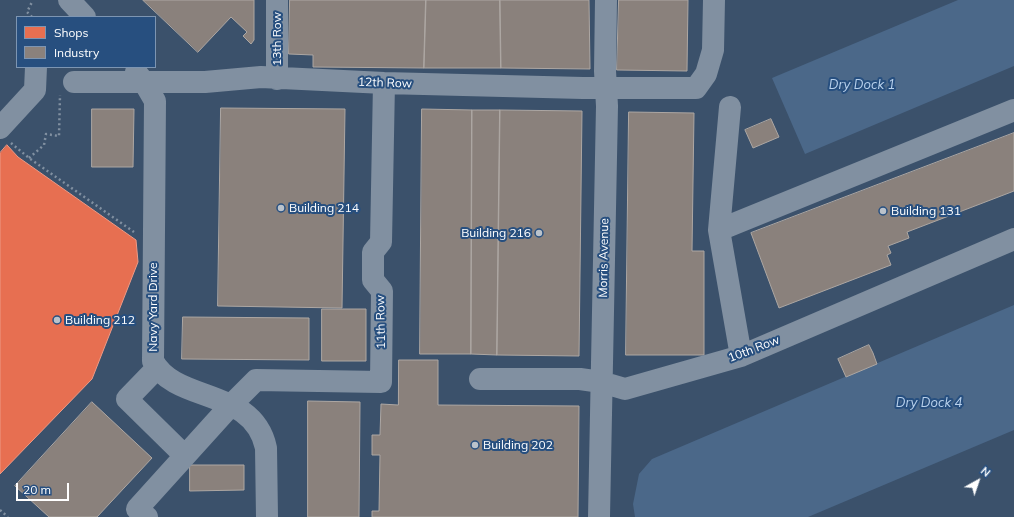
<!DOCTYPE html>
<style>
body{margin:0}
#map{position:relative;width:1014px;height:517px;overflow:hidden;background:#3b516b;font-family:Mulish,sans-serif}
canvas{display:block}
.legend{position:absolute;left:16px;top:16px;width:140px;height:52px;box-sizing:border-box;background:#274f7f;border:1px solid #7d95b2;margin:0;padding:5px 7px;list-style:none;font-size:12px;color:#fff}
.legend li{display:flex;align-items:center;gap:8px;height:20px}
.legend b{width:20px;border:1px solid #7d95b2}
.north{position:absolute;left:958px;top:461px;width:40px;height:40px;-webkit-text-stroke:3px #274f7f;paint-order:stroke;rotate:40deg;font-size:11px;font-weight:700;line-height:16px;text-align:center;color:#fff}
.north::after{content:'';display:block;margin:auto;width:14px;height:18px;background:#fff;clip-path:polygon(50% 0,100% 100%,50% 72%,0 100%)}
.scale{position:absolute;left:16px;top:483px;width:53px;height:18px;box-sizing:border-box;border:2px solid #fff;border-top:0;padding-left:5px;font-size:12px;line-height:14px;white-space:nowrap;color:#fff;-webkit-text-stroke:3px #274f7f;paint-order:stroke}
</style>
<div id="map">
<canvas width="1014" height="517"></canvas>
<ul class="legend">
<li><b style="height:11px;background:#e76f51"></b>Shops</li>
<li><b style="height:11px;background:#8a817c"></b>Industry</li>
</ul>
<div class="north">N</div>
<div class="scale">20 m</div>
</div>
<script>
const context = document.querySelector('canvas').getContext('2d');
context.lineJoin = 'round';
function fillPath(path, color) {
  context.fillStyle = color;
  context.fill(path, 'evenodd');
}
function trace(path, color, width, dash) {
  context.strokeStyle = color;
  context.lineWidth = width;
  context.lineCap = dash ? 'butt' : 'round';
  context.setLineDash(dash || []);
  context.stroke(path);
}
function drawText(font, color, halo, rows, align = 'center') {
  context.font = font + ' Mulish,sans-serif';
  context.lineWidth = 4;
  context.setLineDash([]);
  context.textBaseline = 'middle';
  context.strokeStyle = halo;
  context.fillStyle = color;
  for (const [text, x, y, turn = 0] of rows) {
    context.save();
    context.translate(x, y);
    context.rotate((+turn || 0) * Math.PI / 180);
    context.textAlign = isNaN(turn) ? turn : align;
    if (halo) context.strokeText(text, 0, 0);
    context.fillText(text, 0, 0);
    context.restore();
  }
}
fillPath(new Path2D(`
 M 958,0 L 1014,0 L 1014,66 L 805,154 L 772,78 Z
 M 1014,305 L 1014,430 L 808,517 L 635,517 L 633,504 L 639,474 L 652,459 Z`), '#4b6889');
const shops = new Path2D(`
 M 7,145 L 18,157 L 136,240 L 138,262 L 92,379 L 0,474 L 0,153 Z`);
fillPath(shops, '#e76f51');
trace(shops, '#ee9a85', 1);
const industry = new Path2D(`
 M 143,0 L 254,0 L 254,40 L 251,44 L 243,36 L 247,32 L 231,17 L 198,52 Z
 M 290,0 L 426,0 L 424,68 L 313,67 L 313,55 L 289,54 Z
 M 426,0 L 500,0 L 501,68 L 424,68 Z
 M 500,0 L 589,0 L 590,69 L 501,68 Z
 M 619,0 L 688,0 L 687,71 L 617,70 Z
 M 221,108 L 345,109 L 342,308 L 218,306 Z
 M 92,109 L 134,109 L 133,167 L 92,167 Z
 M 422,109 L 472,110 L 471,354 L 420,354 Z
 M 472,110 L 500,110 L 497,355 L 471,354 Z
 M 500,110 L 582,111 L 579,356 L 497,355 Z
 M 629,112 L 694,113 L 692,251 L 704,251 L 704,355 L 626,355 Z
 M 771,119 L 779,137 L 753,148 L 745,130 Z
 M 1014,133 L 1014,191 L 907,232 L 909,238 L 888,246 L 891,253 L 887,255 L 891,265 L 779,308 L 751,233 Z
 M 322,309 L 366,309 L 366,361 L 322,361 Z
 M 183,317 L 309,318 L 309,360 L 182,359 Z
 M 869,345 L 873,353 L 877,364 L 846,377 L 838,359 Z
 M 399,360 L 438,360 L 438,405 L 579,406 L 578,517 L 372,517 L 372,511 L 379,511 L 380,455 L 372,455 L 372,435 L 380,435 L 381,404 L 398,405 Z
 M 308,401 L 360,402 L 359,517 L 308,517 Z
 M 92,402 L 152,458 L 97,517 L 49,517 L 15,486 Z
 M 190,465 L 244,465 L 244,490 L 190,491 Z`);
fillPath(industry, '#8a817c');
trace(industry, '#ada7a3', 1);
trace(new Path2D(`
 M 32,17 L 27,12 L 32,2
 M 11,143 L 29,158 L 134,232
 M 29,158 L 44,145 L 46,134 L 59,136 L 60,95
 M 0,510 L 8,517`), '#8190a1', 2.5, [2, 3]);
trace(new Path2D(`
 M 69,0 L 85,17
 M 136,72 L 144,82 L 155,101 L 153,361 C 176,404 253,387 266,448 L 267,517
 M 277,79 L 277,0
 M 74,82 L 205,82 L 261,77 L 384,83 L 583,88 L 696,88 L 706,74 L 713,50 L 714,0
 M 730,107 L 719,230 L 741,356
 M 0,128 L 35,90 L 36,67
 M 719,230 L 1014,110
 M 157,368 L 127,399 L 185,456
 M 480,379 L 580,379 L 601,382 L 625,389 L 741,356 L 1014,239
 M 147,517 L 137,509 L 231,405 L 256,380 L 381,382 L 382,291 L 373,280 L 373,252 L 381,242 L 384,83
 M 599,517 L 607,106 L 605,71 L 606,0`), '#8190a1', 22);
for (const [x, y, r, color] of [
 [281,208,4,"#bac2cb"],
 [883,211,4,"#bac2cb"],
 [539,233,4,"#bac2cb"],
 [57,320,4,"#bac2cb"],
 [475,445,4,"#bac2cb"]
]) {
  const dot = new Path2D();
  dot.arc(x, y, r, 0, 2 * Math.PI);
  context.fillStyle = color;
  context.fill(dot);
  trace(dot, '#274f7f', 1.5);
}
drawText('12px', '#fff', '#274f7f', [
 ["13th Row",277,39,-90],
 ["12th Row",385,83,2],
 ["Morris Avenue",604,258,-89],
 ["Navy Yard Drive",153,307,-90],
 ["11th Row",381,322,-91],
 ["10th Row",754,349,-21]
]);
drawText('12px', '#fff', '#274f7f', [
 ["Building 214",289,208],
 ["Building 131",891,211],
 ["Building 216",531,233,"right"],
 ["Building 212",65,320],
 ["Building 202",483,445]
], 'left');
drawText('italic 13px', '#bad2ed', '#274f7f', [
 ["Dry Dock 1",862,85],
 ["Dry Dock 4",929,403]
]);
</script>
